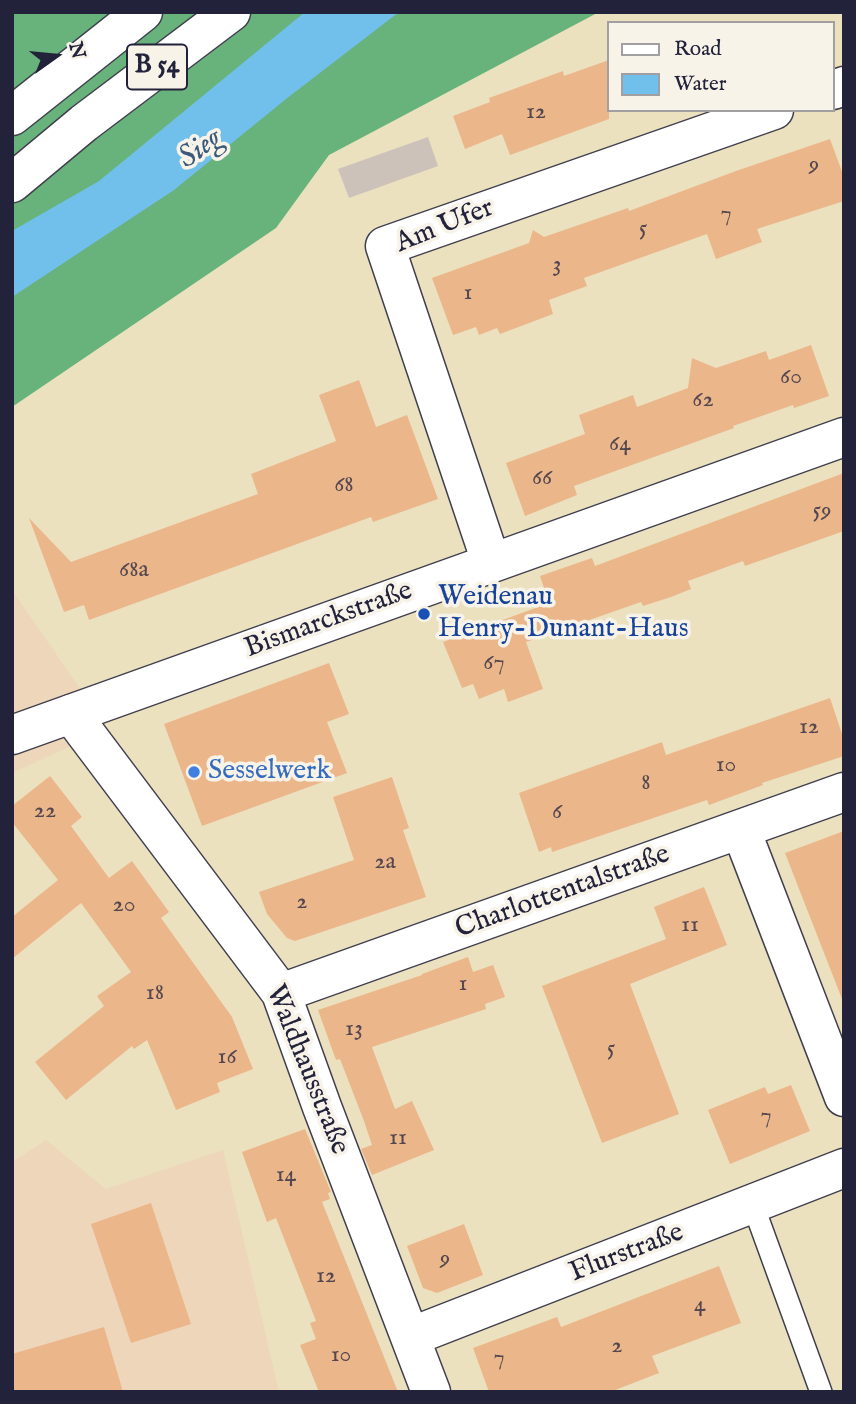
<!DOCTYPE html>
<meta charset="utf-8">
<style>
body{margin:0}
#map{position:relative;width:856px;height:1404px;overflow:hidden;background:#ebe1bf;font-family:"IM FELL English",serif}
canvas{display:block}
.frame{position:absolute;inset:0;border:14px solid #22223b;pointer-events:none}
.legend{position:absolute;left:607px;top:21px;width:228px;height:91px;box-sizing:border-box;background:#f7f3e8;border:2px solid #a29fa3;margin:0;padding:9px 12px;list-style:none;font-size:21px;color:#22223b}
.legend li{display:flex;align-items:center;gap:14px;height:35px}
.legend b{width:35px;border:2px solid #a29fa3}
.north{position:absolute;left:21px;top:21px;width:70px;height:70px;-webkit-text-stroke:5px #f7f3e8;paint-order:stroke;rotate:75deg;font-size:19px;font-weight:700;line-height:28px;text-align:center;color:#22223b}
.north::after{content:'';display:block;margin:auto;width:24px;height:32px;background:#22223b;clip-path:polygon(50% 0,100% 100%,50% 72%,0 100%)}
</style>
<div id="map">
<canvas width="856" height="1404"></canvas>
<div class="frame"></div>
<ul class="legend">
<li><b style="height:9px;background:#fff"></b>Road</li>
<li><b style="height:19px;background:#70c0eb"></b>Water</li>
</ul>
<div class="north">N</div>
</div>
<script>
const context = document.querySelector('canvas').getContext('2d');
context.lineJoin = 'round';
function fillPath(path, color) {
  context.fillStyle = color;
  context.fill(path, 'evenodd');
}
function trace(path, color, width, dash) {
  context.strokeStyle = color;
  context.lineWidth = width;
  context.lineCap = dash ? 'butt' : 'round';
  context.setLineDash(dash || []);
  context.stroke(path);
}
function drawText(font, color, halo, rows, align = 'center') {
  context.font = font + ' "IM FELL English",serif';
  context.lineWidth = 7;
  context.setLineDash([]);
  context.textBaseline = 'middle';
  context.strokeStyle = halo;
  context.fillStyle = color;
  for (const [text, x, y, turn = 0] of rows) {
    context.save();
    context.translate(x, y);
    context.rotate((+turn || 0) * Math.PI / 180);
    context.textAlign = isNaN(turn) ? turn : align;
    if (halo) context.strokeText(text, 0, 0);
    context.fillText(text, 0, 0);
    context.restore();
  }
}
fillPath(new Path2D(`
 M 12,590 L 108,729 L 12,773 Z
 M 46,1140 L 106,1189 L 223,1150 L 279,1392 L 12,1392 L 12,1162 Z`), '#eed6bb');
fillPath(new Path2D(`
 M 428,137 L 438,166 L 349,198 L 338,169 Z`), '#ccc2b9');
fillPath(new Path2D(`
 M 12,12 L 599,12 L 329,155 L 276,228 L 12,407 Z`), '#68b37b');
fillPath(new Path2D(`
 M 305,12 L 399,12 L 286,99 L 174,190 L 12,297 L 12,231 L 99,181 Z`), '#70c0eb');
fillPath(new Path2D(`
 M 609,60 L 609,119 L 510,155 L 502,134 L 465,149 L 453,116 L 490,102 L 489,98 L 563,71 L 564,76 Z
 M 830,139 L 844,177 L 844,201 L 757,229 L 762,242 L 716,259 L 707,234 L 584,278 L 587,286 L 549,300 L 553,314 L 500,334 L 497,328 L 479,335 L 476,327 L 453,335 L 432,278 L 529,243 L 533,230 L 544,237 L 628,208 L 629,211 L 736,171 Z
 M 811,345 L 829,396 L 794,408 L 793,405 L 733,426 L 734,428 L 574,486 L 577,495 L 525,516 L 506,463 L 585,434 L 579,415 L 633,395 L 637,407 L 688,388 L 692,358 L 716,368 L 766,351 L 769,360 Z
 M 359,380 L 376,427 L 407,415 L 438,499 L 373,522 L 371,517 L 89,620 L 84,605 L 64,612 L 29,518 L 71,562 L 258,494 L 251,474 L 336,441 L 319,395 Z
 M 844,473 L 844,531 L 745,566 L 743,561 L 688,581 L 691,589 L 671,597 L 643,606 L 641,602 L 526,642 L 543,689 L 508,702 L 504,689 L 479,699 L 473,684 L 462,688 L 443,642 L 549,603 L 540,576 L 592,558 L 595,566 Z
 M 329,663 L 349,714 L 327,722 L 347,773 L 202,826 L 164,724 Z
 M 830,698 L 844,740 L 844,756 L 762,783 L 763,785 L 709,805 L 707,800 L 552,852 L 551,847 L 539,852 L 519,793 L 662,742 L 666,755 Z
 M 50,776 L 82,817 L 71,826 L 109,878 L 132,861 L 169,912 L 161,918 L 232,1017 L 253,1069 L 217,1083 L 220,1092 L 176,1110 L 147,1040 L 134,1049 L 132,1046 L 66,1100 L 35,1062 L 104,1006 L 97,996 L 131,972 L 81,903 L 12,959 L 12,917 L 58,880 L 12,822 L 12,806 Z
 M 392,777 L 409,828 L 403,830 L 426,897 L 295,941 L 287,938 L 267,914 L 259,892 L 354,860 L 333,797 Z
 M 844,831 L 844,998 L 842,999 L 785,853 Z
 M 704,887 L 727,945 L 630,984 L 679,1114 L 602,1143 L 542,986 L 666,939 L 654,907 Z
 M 468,957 L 473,972 L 493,965 L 505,997 L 485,1004 L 486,1009 L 372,1047 L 395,1109 L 412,1101 L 434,1150 L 372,1175 L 361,1149 L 372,1145 L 364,1121 L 340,1059 L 336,1060 L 318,1010 L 422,975 L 422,974 Z
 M 791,1085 L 810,1131 L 730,1164 L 708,1110 L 765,1087 L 768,1094 Z
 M 305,1129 L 331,1192 L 328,1193 L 330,1199 L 322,1202 L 398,1392 L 319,1392 L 300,1345 L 316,1339 L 310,1323 L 316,1321 L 276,1218 L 267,1222 L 242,1152 Z
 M 151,1203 L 191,1324 L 131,1343 L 91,1224 Z
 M 464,1224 L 483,1275 L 437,1293 L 423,1288 L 407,1246 Z
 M 719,1266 L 741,1323 L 652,1356 L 659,1373 L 610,1392 L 489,1392 L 473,1348 L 557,1317 L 561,1327 Z
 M 104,1327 L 123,1392 L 12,1392 L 12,1354 Z`), '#ebb68a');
const service = new Path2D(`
 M 753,1205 L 821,1392`);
const minor = new Path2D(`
 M 833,90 L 844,86
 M 491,562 L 385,246 L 774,110
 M 71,714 L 281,993 L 322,1107 L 431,1392
 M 741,830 L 844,1097
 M 281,993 L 844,792
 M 410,1337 L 844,1168`);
const tertiary = new Path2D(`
 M 12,735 L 844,437`);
const trunk = new Path2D(`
 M 12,116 L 143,12
 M 12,183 L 84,123 L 231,12`);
trace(service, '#403f4f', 24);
trace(minor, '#403f4f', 41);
trace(tertiary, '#403f4f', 41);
trace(trunk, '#403f4f', 41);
trace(service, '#fff', 21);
trace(minor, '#fff', 38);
trace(tertiary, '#fff', 38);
trace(trunk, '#fff', 38);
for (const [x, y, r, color] of [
 [424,614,7,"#1a4fb4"],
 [194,772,7,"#3f7fe0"]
]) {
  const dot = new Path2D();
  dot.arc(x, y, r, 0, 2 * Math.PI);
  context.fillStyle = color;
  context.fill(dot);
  trace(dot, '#f7f3e8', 2.5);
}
drawText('24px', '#54474f', null, [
 ["12",536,113],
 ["9",814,166],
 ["7",726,215],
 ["5",643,230],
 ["3",557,266],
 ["1",468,294],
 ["60",791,378],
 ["62",703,401],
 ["64",620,445],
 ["66",542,479],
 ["68",344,486],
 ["59",822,512],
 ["68a",134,571],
 ["67",494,664],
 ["12",809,728],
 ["10",726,766],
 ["8",646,784],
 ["22",45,812],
 ["6",557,813],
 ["2a",385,863],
 ["2",302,903],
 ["20",124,906],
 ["11",690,926],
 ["1",463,985],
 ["18",155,994],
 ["13",354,1030],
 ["5",611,1050],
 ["16",227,1058],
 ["7",766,1117],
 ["11",398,1139],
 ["14",286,1176],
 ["9",445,1260],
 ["12",326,1277],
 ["4",700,1306],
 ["2",617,1347],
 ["10",341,1356],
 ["7",499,1359]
]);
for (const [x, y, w] of [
 [157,67,60]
]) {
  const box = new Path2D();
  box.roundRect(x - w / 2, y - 22.5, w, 45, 5);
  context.fillStyle = '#f7f3e8';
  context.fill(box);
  trace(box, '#22223b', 2);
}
drawText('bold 26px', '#22223b', null, [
 ["B 54",157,67]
]);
drawText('28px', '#22223b', '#f7f3e8', [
 ["Am Ufer",445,227,-22],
 ["Bismarckstraße",329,621,-20],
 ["Charlottentalstraße",563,893,-20],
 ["Waldhausstraße",306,1070,68],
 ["Flurstraße",627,1254,-21]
]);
drawText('28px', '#164399', '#f7f3e8', [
 ["Weidenau",438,598],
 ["Henry-Dunant-Haus",438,630]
], 'left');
drawText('28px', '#366cbe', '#f7f3e8', [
 ["Sesselwerk",208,772]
], 'left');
drawText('italic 30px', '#3d5979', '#f7f3e8', [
 ["Sieg",201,150,-37]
]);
</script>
